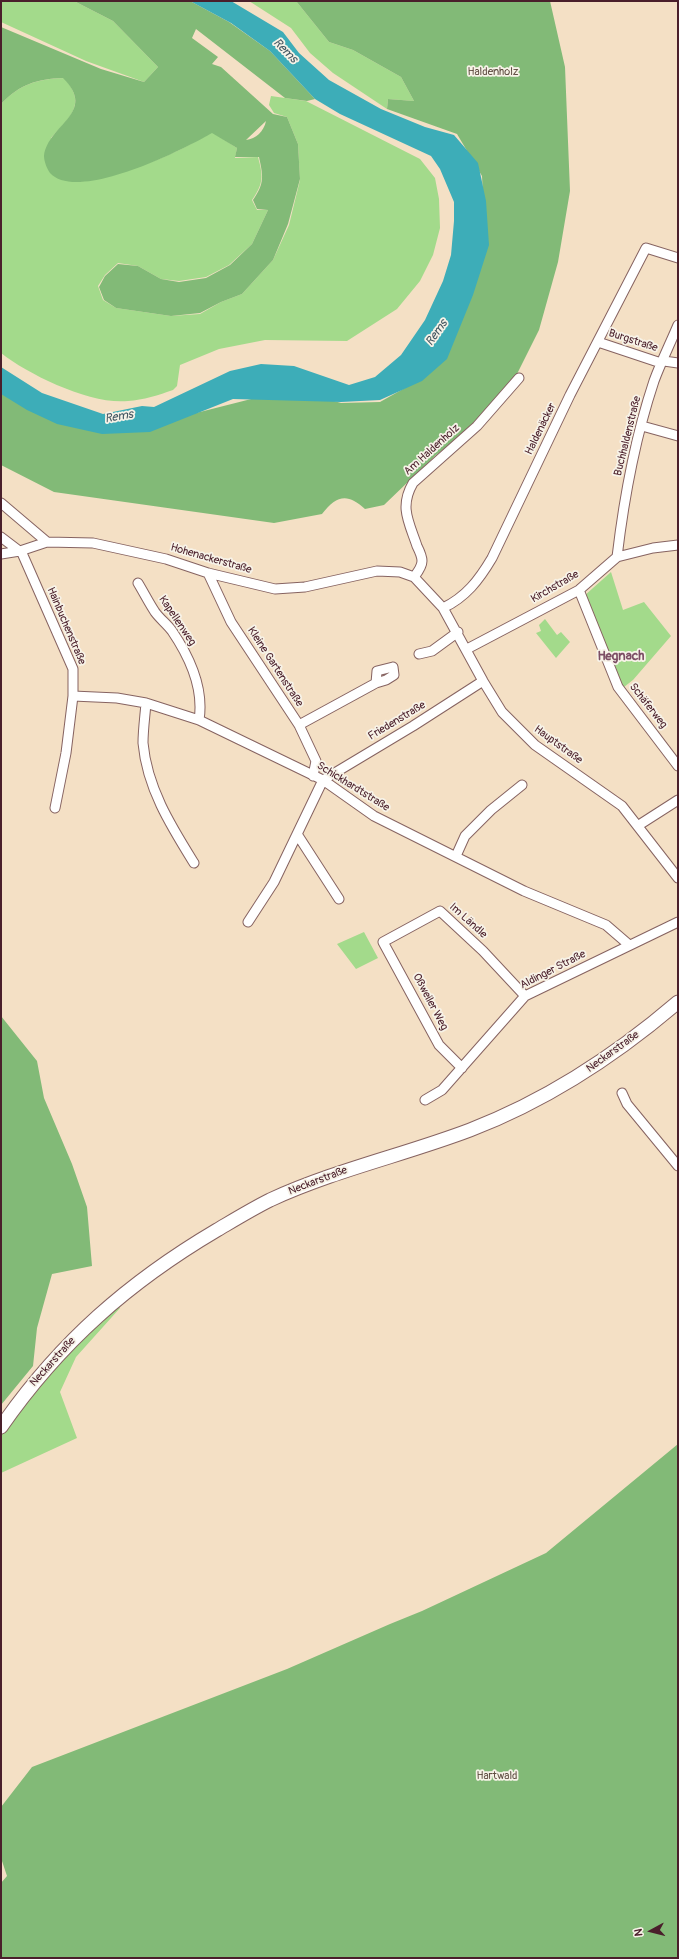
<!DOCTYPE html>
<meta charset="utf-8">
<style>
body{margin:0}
#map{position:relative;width:679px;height:1959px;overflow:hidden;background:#f4e0c5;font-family:Pangolin,sans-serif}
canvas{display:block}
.frame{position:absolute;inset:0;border:2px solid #4a1f2b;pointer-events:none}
.north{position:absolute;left:631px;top:1911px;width:40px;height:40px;-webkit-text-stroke:3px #f7f3e8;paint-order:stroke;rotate:263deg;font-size:11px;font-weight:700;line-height:16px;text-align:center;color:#4a1f2b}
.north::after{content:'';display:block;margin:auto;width:14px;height:18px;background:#4a1f2b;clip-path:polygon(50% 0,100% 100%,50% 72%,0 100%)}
</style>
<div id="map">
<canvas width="679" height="1959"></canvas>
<div class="frame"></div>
<div class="north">N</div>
</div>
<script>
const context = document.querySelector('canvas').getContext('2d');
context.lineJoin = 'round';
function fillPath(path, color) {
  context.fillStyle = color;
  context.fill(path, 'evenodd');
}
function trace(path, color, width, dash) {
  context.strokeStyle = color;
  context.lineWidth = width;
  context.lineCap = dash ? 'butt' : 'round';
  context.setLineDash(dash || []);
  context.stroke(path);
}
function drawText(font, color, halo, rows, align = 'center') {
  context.font = font + ' Pangolin,sans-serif';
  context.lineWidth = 3.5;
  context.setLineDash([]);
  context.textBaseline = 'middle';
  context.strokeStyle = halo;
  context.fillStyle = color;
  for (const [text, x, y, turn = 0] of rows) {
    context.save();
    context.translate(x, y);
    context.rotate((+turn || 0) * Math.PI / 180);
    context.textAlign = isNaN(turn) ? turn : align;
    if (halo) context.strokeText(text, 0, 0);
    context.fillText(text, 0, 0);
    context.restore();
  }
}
fillPath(new Path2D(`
 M 1,1 L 74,1 L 113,21 L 158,67 L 144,82 L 86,61 L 1,22 Z
 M 249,1 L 296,1 L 329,42 L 353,50 L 401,77 L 414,101 L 388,99 L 387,109 L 333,73 L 310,53 L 291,28 Z
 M 64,78 C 88,104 69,118 51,138 L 77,182 C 126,174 169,158 212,132 L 237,148 L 235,158 L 258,157 C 263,176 264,183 252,200 L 257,210 L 268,210 L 252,244 L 229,265 L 206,277 L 179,281 L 161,279 L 138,266 L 118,263 L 105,275 L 98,286 L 103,300 L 116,308 L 171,316 L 200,314 L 221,302 L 242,294 L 273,260 L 289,225 L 300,180 L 298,144 L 287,117 L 274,113 L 269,105 L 271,96 L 306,101 L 420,159 L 435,178 L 439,199 L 440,228 L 433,255 L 420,281 L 397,309 L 347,341 L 265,340 L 219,349 L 180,365 L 177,386 L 173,390 C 159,395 143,400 128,401 C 91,405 29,375 1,353 L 1,104 C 20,84 37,79 64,78 Z
 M 611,572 L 623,610 L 644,602 L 671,636 L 633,680 L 624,687 L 618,685 L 584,596 Z
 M 545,619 L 557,635 L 561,632 L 570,642 L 556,658 L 536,633 L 541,631 L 539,625 Z
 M 364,932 L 378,958 L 356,969 L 337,944 Z
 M 115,1300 L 120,1308 L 76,1357 L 60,1392 L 77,1438 L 1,1473 L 1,1429 Z`), '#a3da8b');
fillPath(new Path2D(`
 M 74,1 L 190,1 L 229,22 L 270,51 L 315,99 L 307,101 L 285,98 L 196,29 L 192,38 L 218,57 L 212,64 L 221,67 L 273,114 L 287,117 L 298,144 L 300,179 L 288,224 L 273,260 L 242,294 L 221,302 L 200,313 L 171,316 L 116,308 L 104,300 L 99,287 L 105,276 L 118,264 L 138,266 L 161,279 L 179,282 L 206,278 L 230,265 L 252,244 L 268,210 L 257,209 L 253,200 C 265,183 263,176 259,157 L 235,157 L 237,148 L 212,133 C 183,150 77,203 50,173 C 47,169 44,161 44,156 C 48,124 98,113 63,78 C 37,79 20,84 1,104 L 1,27 L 101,69 L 144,82 L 158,67 L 113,21 ZM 266,121 C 264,131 256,139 246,140 Z
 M 296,1 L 550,1 L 565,67 L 570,191 L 558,262 L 539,330 L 515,378 L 476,424 L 436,455 L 384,505 L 365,509 C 347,492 336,496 322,514 L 274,523 L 54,492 L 1,465 L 1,389 L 48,415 L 196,413 L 263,396 L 313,395 L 341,403 L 380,402 L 412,384 L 485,238 L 482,176 L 457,134 L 387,109 L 388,99 L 414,101 L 401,77 L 353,50 L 329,42 Z
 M 1,1016 L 37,1061 L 44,1098 L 72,1164 L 87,1207 L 92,1266 L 52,1274 L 37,1328 L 33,1366 L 1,1405 Z
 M 678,1444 L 678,1958 L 1,1958 L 1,1883 L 7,1876 L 1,1858 L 1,1807 L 32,1767 L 287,1669 L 390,1624 L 422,1611 L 546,1553 Z`), '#82ba77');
fillPath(new Path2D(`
 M 190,1 L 231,1 L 283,32 L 299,53 L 329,80 L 381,109 L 425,127 L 454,135 L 478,163 L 486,201 L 489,245 L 473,295 L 447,359 L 422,381 L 380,400 L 341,402 L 233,399 L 150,432 L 102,434 L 57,424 L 27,410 L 1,394 L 1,367 L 42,393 L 103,414 L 142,406 L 154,407 L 230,371 L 261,364 L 294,366 L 349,385 L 375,377 L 401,355 L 425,320 L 443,281 L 451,255 L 454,221 L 454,202 L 440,169 L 431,156 L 340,114 L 315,99 L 270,51 L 231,23 Z`), '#3dadb8');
const minor = new Path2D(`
 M 598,342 L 661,363
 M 664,361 L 678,363
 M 642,426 L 678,436
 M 1,503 L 47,542
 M 1,537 L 22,553 L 73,669 L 73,696 L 66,753 L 55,808
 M 1,554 L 20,551 L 47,542 L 93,543 L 166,559 L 208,573 L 275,589 L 305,587 L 377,571 L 400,572 L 414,577 L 443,608 L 483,681 L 502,712 L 535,745 L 622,806 L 678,878
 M 617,557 C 624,498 635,438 654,381 C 661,362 670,344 678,325
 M 208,573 L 231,622 L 299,725 L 316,761 L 313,776
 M 414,577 C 417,573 422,567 422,561 C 422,556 419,550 417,546 C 409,522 399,507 413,483 L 477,426 L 519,378
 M 138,583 C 144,593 149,603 155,612 C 160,619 167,624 172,631 C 189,656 204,689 199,720
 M 579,590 L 618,687 L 678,766
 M 443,608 C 466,597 479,580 492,558 L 570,395 L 646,248 L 678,258
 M 467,649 L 579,590 L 617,557 L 653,548 L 678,545
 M 419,654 L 432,651 L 458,632
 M 73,696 L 117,698 L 146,703 L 199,720 L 323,780 L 374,816 L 524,891 L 606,925 L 628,944
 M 146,703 C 145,716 143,730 143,743 C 147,788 171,826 194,863
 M 299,725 L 376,683 L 386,680 L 394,675 L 393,667 L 377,671 L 376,683
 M 639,825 L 678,800
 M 297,834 L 339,899
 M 456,856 L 465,836 L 491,810 L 522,785
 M 248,922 L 274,882 L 323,780 L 413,726 L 483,681
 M 462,1068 L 439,1045 L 383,942 L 440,911 L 483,951 L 525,996
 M 622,1093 L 627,1104 L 678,1166
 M 425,1100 L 442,1090 L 525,996 L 678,922`);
const secondary = new Path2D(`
 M 1,1427 C 60,1342 129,1282 217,1230 C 234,1220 252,1209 270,1200 C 335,1170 404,1155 470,1130 C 548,1100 615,1056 678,1002`);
trace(minor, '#866361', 11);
trace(secondary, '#866361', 15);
trace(minor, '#fff', 9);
trace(secondary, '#fff', 13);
drawText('11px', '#604e43', '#f7f3e8', [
 ["Haldenholz",493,72],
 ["Hartwald",497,1776]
]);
drawText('11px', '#4a1f2b', '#f7f3e8', [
 ["Burgstraße",633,341,18],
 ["Haldenäcker",541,429,-64],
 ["Buchhaldenstraße",628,436,-76],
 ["Am Haldenholz",432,450,-42],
 ["Hohenackerstraße",211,559,16],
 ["Kirchstraße",555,587,-30],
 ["Kapellenweg",177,621,56],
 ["Hainbuchenstraße",66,626,67],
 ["Kleine Gartenstraße",275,667,57],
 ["Schäferweg",648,706,52],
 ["Friedenstraße",397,721,-31],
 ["Hauptstraße",558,745,36],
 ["Schickhardtstraße",353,787,32],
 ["Im Ländle",468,921,42],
 ["Aldinger Straße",553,970,-27],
 ["Oßweiler Weg",430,1002,62],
 ["Neckarstraße",613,1052,-36],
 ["Neckarstraße",318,1181,-21],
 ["Neckarstraße",53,1362,-48]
]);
drawText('italic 12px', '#455863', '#f7f3e8', [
 ["Rems",285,51,45],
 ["Rems",437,333,-55],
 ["Rems",119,417,-10]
]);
drawText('bold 13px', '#7c4e65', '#f7f3e8', [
 ["Hegnach",621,657]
]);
</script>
